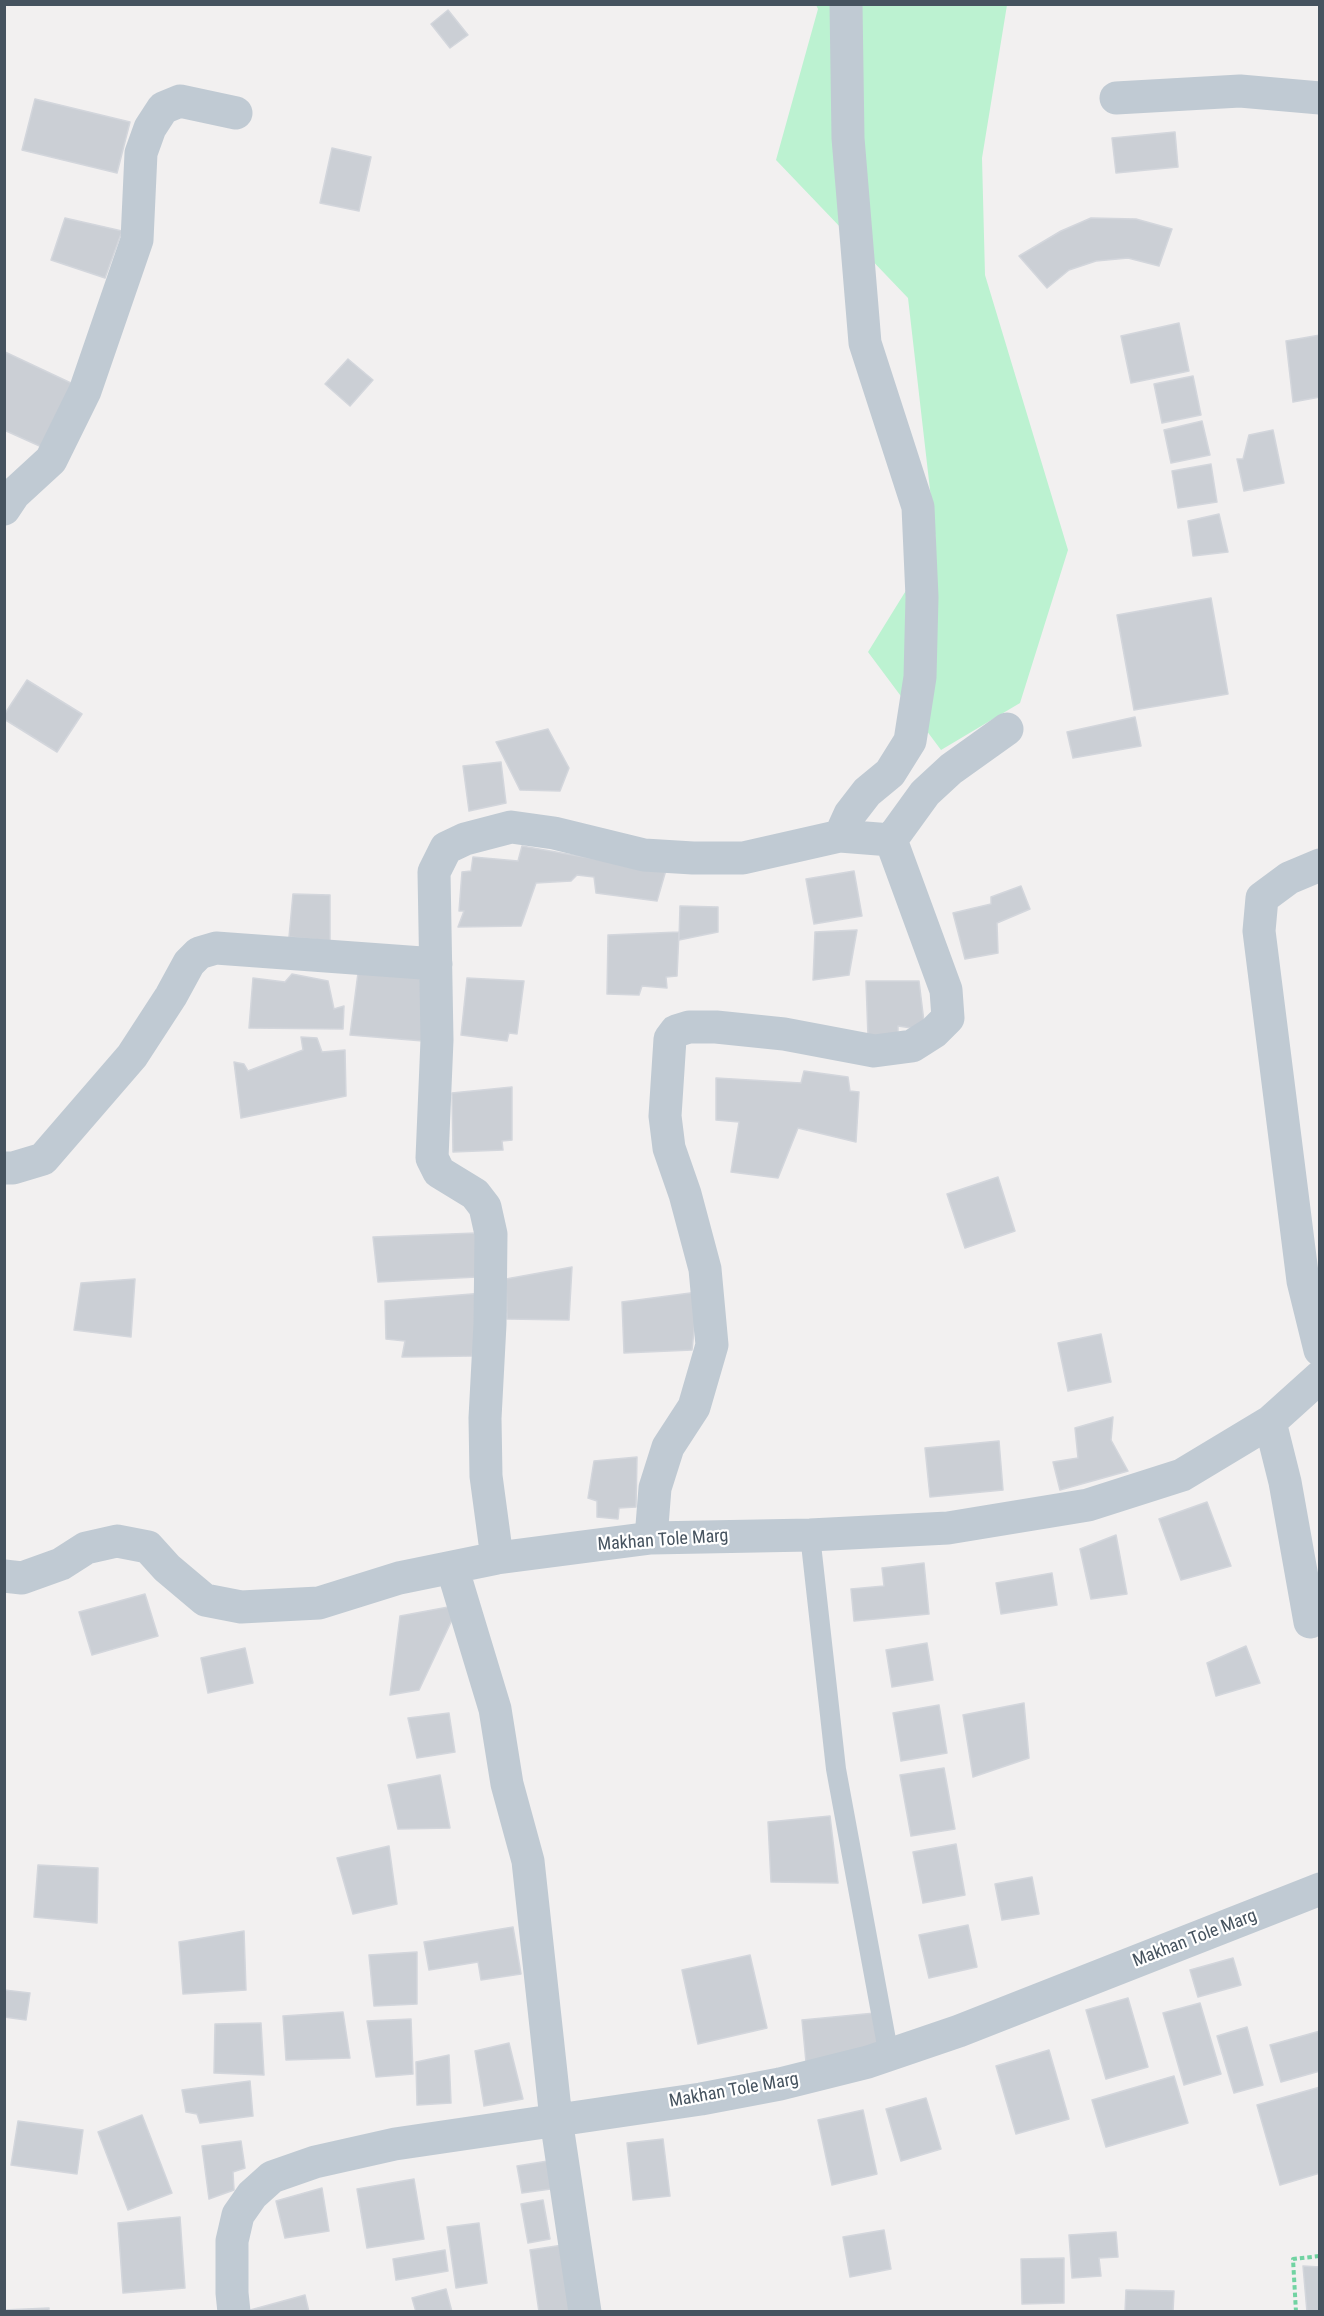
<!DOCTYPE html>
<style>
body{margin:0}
#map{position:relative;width:1324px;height:2316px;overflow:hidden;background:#f2f0f0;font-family:"Roboto Condensed",sans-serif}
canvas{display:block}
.frame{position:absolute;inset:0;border:6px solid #46535f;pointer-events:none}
</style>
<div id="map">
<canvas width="1324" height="2316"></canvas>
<div class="frame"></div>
</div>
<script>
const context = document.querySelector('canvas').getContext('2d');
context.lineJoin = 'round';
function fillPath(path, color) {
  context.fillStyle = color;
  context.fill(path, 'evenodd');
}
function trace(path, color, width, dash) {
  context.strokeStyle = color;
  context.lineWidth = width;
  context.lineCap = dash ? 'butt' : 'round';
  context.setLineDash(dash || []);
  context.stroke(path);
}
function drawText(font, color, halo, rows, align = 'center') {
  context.font = font + ' "Roboto Condensed",sans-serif';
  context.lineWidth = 4.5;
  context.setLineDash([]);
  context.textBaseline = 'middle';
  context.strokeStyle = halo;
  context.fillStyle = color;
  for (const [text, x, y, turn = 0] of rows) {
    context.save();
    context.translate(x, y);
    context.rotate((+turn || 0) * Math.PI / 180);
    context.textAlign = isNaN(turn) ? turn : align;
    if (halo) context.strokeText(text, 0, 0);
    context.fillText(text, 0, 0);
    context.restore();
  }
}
fillPath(new Path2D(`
 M 816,5 L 1007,5 L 982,158 L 985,275 L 1068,550 L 1020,703 L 941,750 L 868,652 L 936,542 L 908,298 L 776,160 L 818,9 Z`), '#bcf2d1');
const building = new Path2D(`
 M 448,10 L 468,35 L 450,48 L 431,24 Z
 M 35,99 L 130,122 L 117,173 L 22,150 Z
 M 1175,132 L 1178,167 L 1116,173 L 1112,138 Z
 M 332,148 L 371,157 L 359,211 L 320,203 Z
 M 65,218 L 122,231 L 105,278 L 51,260 Z
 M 1091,218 L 1136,219 L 1172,229 L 1159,266 L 1128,258 L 1096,261 L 1069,270 L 1047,288 L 1019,256 L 1061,231 Z
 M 1179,323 L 1189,371 L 1131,383 L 1121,336 Z
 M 1320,335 L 1320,397 L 1293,402 L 1286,341 Z
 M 5,352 L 73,384 L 44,448 L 4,430 Z
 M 348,359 L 373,380 L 350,406 L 325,384 Z
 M 1193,376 L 1201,415 L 1162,423 L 1154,384 Z
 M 1202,421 L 1210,455 L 1171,463 L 1164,430 Z
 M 1273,430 L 1284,483 L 1244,491 L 1237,459 L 1243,459 L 1249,435 Z
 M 1211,464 L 1217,502 L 1178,508 L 1172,471 Z
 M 1219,514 L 1228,552 L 1193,556 L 1188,521 Z
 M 1211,598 L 1228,694 L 1134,710 L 1117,615 Z
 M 27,680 L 82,714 L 57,752 L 4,719 L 4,715 Z
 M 1135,717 L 1141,746 L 1073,758 L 1067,732 Z
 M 548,729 L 569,768 L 560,791 L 520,790 L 496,742 Z
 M 501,762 L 506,803 L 469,811 L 463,766 Z
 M 522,846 L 601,860 L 666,870 L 657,901 L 596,893 L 594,877 L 577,875 L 571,881 L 536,883 L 521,926 L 458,927 L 464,911 L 459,911 L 462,872 L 471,871 L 473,857 L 518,861 Z
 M 854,871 L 862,916 L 814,924 L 806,879 Z
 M 1021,886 L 1030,909 L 997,923 L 998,953 L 965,959 L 953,913 L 991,904 L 991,897 Z
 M 293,894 L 330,895 L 330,941 L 289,937 Z
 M 680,906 L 718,907 L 718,932 L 679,940 Z
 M 857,930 L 849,975 L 813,980 L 815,932 Z
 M 679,932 L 677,976 L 666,977 L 667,988 L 642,986 L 639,995 L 607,994 L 608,935 Z
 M 358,973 L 425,978 L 423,1041 L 350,1035 Z
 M 292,974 L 328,981 L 334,1009 L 344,1006 L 343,1029 L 249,1028 L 253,978 L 285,982 Z
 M 467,978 L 524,981 L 517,1034 L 509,1033 L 507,1041 L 461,1035 Z
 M 866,981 L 919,981 L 925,1030 L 898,1026 L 898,1037 L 868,1037 Z
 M 301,1037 L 317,1038 L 322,1052 L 345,1050 L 346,1096 L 241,1118 L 234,1062 L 244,1064 L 248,1071 L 303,1050 Z
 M 804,1071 L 848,1077 L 850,1091 L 859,1092 L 856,1142 L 798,1128 L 778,1178 L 731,1172 L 739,1122 L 716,1120 L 716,1078 L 801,1083 Z
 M 512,1087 L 512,1140 L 502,1141 L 503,1150 L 453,1152 L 452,1093 Z
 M 998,1177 L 1015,1231 L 965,1248 L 947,1194 Z
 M 476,1233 L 477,1277 L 378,1282 L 373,1237 Z
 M 572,1267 L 569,1320 L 507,1319 L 506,1279 Z
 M 135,1279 L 131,1337 L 74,1330 L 81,1283 Z
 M 698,1292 L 692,1350 L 624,1353 L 622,1302 Z
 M 484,1293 L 472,1356 L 402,1357 L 405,1341 L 386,1339 L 385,1301 Z
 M 1101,1334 L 1111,1382 L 1068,1391 L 1058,1343 Z
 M 1113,1417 L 1111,1440 L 1128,1471 L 1060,1490 L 1053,1462 L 1078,1458 L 1075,1428 Z
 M 999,1441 L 1003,1490 L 930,1497 L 925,1448 Z
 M 637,1457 L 636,1507 L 619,1508 L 618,1519 L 597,1517 L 597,1501 L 588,1498 L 594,1461 Z
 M 1207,1502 L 1231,1566 L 1181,1580 L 1159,1519 Z
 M 1116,1535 L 1127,1594 L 1091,1599 L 1080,1549 Z
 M 924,1563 L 929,1614 L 854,1621 L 851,1589 L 884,1586 L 882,1568 Z
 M 1052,1573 L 1057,1605 L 1001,1614 L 996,1583 Z
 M 145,1594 L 158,1636 L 92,1655 L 79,1612 Z
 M 459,1605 L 419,1690 L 390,1695 L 400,1616 Z
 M 927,1643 L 933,1680 L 892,1687 L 886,1650 Z
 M 1246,1646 L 1260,1683 L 1216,1696 L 1207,1663 Z
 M 245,1648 L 253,1683 L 208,1693 L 201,1658 Z
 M 1024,1703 L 1029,1758 L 973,1777 L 963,1715 Z
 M 939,1705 L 947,1753 L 901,1761 L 893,1713 Z
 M 449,1713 L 455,1752 L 417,1758 L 408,1718 Z
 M 944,1768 L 955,1829 L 911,1836 L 900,1775 Z
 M 440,1775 L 450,1828 L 398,1829 L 388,1785 Z
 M 830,1816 L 838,1883 L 771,1882 L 768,1822 Z
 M 956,1844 L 965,1895 L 923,1903 L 913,1852 Z
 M 389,1846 L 397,1904 L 353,1914 L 337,1858 Z
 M 38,1865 L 98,1868 L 97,1923 L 34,1917 Z
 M 1032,1877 L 1039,1914 L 1002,1920 L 995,1884 Z
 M 968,1925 L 977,1967 L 929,1978 L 919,1935 Z
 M 513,1927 L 521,1974 L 481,1980 L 478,1962 L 429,1970 L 424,1942 Z
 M 244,1931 L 246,1990 L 183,1994 L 179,1942 Z
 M 417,1952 L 417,2004 L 374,2006 L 369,1955 Z
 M 750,1955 L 767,2028 L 698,2044 L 682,1970 Z
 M 1233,1958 L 1241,1985 L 1198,1997 L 1190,1970 Z
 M 4,1990 L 30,1993 L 26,2020 L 4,2017 Z
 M 1128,1998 L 1148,2067 L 1106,2079 L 1086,2010 Z
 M 1200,2003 L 1221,2074 L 1184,2085 L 1163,2013 Z
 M 343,2012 L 350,2058 L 286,2060 L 283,2016 Z
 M 875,2013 L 879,2055 L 806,2062 L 802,2020 Z
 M 411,2019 L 413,2074 L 376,2077 L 367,2021 Z
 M 261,2023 L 264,2075 L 214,2073 L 215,2024 Z
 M 1247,2027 L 1263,2085 L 1234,2093 L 1217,2036 Z
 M 1320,2031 L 1320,2071 L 1281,2082 L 1270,2045 Z
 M 509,2043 L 523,2099 L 484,2106 L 475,2051 Z
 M 1049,2050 L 1069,2119 L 1016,2134 L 996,2066 Z
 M 449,2055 L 451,2103 L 417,2105 L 416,2062 Z
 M 1174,2076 L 1188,2123 L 1106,2147 L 1092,2100 Z
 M 250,2081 L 253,2116 L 200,2123 L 197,2114 L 186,2112 L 182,2090 Z
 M 1320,2087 L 1320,2173 L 1280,2185 L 1257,2105 Z
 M 926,2098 L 941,2149 L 901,2161 L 886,2109 Z
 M 863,2110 L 877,2174 L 832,2185 L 818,2120 Z
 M 142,2115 L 172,2193 L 128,2210 L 98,2132 Z
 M 18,2121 L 83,2130 L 77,2174 L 11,2165 Z
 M 663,2139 L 670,2196 L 633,2200 L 627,2143 Z
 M 241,2141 L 245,2168 L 233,2172 L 234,2190 L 209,2199 L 202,2146 Z
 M 554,2160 L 558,2188 L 522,2193 L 517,2166 Z
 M 414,2179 L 424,2239 L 367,2248 L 357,2189 Z
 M 322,2188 L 329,2231 L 285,2238 L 276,2201 Z
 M 543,2200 L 550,2239 L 528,2243 L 521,2204 Z
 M 180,2217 L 185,2288 L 123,2293 L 118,2223 Z
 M 479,2223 L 487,2283 L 456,2288 L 447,2227 Z
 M 884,2230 L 891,2269 L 850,2277 L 843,2237 Z
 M 1116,2232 L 1118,2257 L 1099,2258 L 1101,2276 L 1072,2278 L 1069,2235 Z
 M 563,2245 L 573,2311 L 539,2312 L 530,2250 Z
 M 445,2250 L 448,2271 L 396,2280 L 393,2259 Z
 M 1064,2258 L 1064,2303 L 1022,2304 L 1021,2259 Z
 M 1303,2266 L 1320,2267 L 1320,2312 L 1307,2312 Z
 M 446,2289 L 452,2312 L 416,2312 L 412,2298 Z
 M 1126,2290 L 1174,2291 L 1173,2312 L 1125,2312 Z
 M 305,2295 L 309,2312 L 243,2312 Z
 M 49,2308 L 49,2312 L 4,2312 L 4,2310 Z`);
fillPath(building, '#cbcfd5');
trace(building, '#d3d6dc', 1.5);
trace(new Path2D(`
 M 1296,2312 L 1293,2259 L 1320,2256`), '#71d3a2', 4, [4.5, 3]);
trace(new Path2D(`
 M 810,1535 L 836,1769 L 889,2056`), '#c0cad3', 20);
trace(new Path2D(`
 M 1116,98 L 1240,91 L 1320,98
 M 4,509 L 14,494 L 51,460 L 85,391 L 137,240 L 141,153 L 150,128 L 163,108 L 180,101 L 236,113
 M 840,836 L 850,814 L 867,792 L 890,773 L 910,741 L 920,677 L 922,597 L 918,507 L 865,343 L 848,138 L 846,4
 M 1320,865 L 1289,878 L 1262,898 L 1259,931 L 1303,1281 L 1320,1350
 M 4,1168 L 13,1168 L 43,1159 L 132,1056 L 171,996 L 189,963 L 199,953 L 216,948 L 436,964
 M 1270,1422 L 1285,1482 L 1310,1622
 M 651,1538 L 655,1488 L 668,1447 L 694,1407 L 712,1345 L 705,1269 L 685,1194 L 669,1148 L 665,1116 L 670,1039 L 676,1031 L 689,1027 L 716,1027 L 784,1034 L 874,1051 L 912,1046 L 934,1032 L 948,1018 L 946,990 L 891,840 L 925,793 L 951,769 L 1007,729
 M 497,1558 L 486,1476 L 485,1418 L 490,1324 L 491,1234 L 485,1207 L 475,1194 L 439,1172 L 432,1158 L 437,1040 L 434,872 L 446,848 L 465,839 L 511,827 L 554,833 L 644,855 L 693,858 L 743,858 L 840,836 L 891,840
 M 452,1567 L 495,1709 L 507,1784 L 528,1861 L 556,2119 L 585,2312
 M 4,1576 L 22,1578 L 61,1564 L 86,1548 L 117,1541 L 148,1547 L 167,1568 L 205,1600 L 241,1607 L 319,1603 L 399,1578 L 497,1558 L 651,1538 L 810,1535 L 948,1528 L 1088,1505 L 1182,1475 L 1270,1422 L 1320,1377
 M 234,2312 L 232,2293 L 232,2241 L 238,2215 L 252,2195 L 272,2177 L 315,2162 L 395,2144 L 701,2099 L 780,2084 L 868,2062 L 959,2031 L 1320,1889`), '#c0cad3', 33);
drawText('18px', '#46535f', '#fff', [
 ["Makhan Tole Marg",663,1541,-4],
 ["Makhan Tole Marg",1195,1939,-21],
 ["Makhan Tole Marg",734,2091,-10]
]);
</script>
